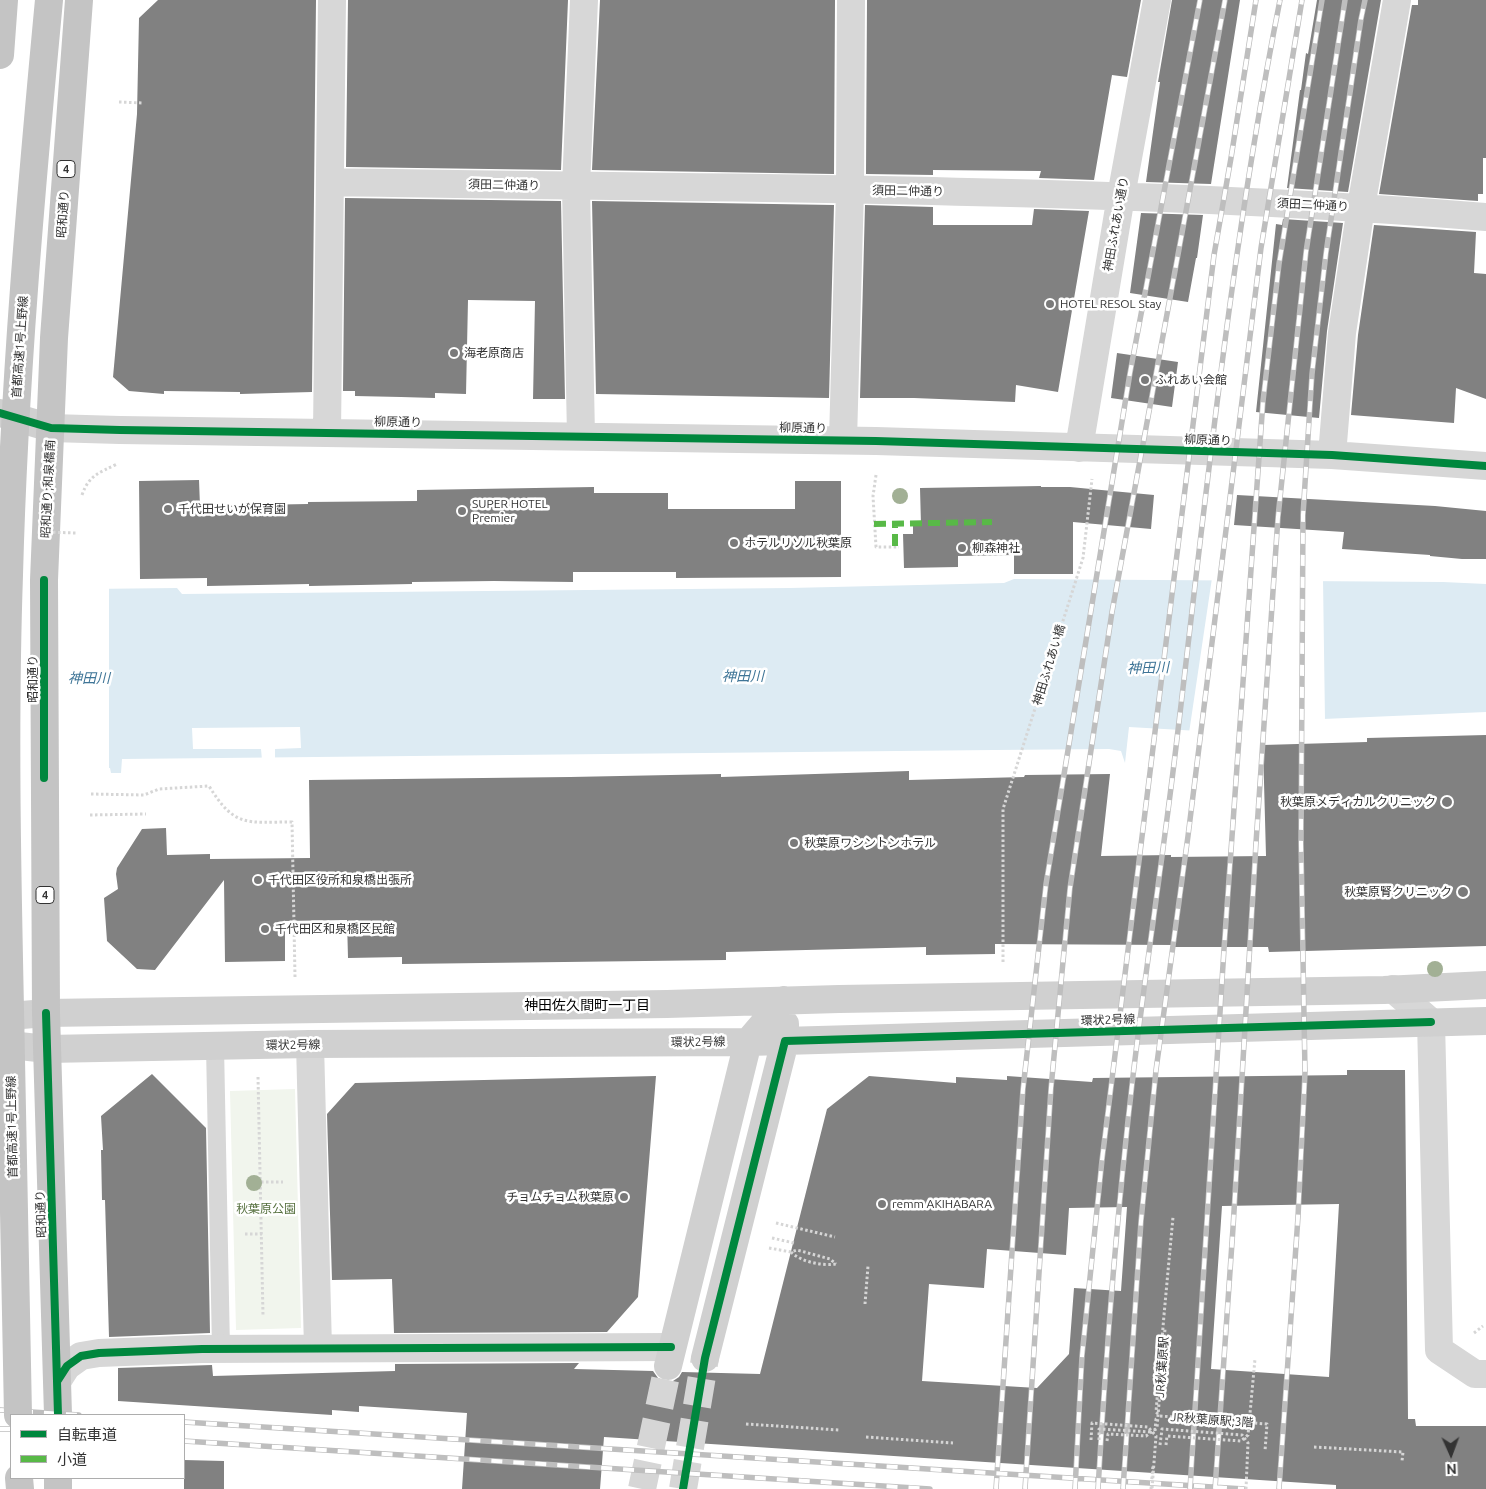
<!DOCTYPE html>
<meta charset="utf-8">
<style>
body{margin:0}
#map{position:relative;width:1486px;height:1489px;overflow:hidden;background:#fff;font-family:Ubuntu,"Noto Sans JP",sans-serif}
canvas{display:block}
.legend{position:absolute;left:10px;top:1414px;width:175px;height:65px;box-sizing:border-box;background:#fff;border:1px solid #adadad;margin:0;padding:6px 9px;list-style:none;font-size:15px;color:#333}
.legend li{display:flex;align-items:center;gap:10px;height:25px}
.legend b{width:25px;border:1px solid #adadad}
.north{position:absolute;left:1426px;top:1429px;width:50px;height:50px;-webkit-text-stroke:4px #fff;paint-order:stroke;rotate:178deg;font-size:14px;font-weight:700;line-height:20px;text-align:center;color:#333}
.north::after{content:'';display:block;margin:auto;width:18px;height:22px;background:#333;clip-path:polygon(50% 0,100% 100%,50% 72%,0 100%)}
</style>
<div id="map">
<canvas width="1486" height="1489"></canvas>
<ul class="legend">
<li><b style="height:6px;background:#00873e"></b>自転車道</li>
<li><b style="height:6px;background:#58b947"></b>小道</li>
</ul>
<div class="north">N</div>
</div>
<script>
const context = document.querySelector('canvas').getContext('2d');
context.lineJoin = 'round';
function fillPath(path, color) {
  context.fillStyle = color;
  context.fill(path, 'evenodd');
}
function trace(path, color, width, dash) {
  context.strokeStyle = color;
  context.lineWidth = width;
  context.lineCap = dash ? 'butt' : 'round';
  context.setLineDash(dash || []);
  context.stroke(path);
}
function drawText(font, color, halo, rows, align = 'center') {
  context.font = font + ' Ubuntu,"Noto Sans JP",sans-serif';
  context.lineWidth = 5;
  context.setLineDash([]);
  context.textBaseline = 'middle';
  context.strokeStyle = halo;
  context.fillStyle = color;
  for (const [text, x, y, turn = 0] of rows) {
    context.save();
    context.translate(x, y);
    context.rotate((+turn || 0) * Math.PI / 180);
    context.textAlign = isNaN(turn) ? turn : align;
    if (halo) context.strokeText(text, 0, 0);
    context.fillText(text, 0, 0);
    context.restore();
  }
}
fillPath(new Path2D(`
 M 295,1089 L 301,1328 L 236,1330 L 230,1091 Z`), '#f1f5ed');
fillPath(new Path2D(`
 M 1014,579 L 1443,582 L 1486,584 L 1486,712 L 1323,719 L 1321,738 L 1129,727 L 1125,763 L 1121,751 L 1109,749 L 994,750 L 122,759 L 121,773 L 111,773 L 110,768 L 0,768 L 0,590 L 177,588 L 182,594 L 790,588 L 1004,583 Z`), '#ddebf3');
fillPath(new Path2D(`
 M 1212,578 L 1323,579 L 1325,721 L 1323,740 L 1189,733 Z
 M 109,587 L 109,775 L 108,770 L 0,771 L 0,588 Z
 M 300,727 L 301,748 L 275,749 L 275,760 L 262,760 L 261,749 L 193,749 L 192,728 Z`), '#fff');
fillPath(new Path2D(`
 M 158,0 L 316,0 L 312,392 L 240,394 L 240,392 L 164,391 L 164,394 L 129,391 L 113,377 L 137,114 L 139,18 Z
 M 348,0 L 568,0 L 561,170 L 346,167 Z
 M 600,0 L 835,0 L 834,174 L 592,170 Z
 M 867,0 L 1141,0 L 1127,77 L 1112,75 L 1094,180 L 1039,178 L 1041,171 L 933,170 L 933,175 L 866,174 Z
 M 1172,0 L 1240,0 L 1211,184 L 1146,182 L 1160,82 L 1158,82 Z
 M 1317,0 L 1381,0 L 1348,192 L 1287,188 L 1300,90 L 1301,90 L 1306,53 L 1308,54 Z
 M 1418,0 L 1486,0 L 1486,158 L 1483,158 L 1483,194 L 1478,194 L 1478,201 L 1379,194 L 1412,5 L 1418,5 Z
 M 345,198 L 561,201 L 565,399 L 533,399 L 535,301 L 468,300 L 466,394 L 435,393 L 435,398 L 401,397 L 355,396 L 355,391 L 343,391 Z
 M 592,201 L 834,205 L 829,398 L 596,394 Z
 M 865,205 L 933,207 L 933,225 L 1032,225 L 1034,209 L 1089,211 L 1058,392 L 1016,385 L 1015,402 L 914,398 L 860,398 Z
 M 1141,213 L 1203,215 L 1197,258 L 1196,258 L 1188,302 L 1130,293 Z
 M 1283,219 L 1343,223 L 1327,331 L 1319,418 L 1256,412 L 1276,224 L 1282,225 Z
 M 1374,225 L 1476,232 L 1474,273 L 1486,274 L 1486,399 L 1456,388 L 1454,423 L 1351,415 L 1358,335 Z
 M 1117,353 L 1178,362 L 1172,407 L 1111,398 Z
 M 199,480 L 200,506 L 308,504 L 308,502 L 417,501 L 417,490 L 594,487 L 594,493 L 668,493 L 668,509 L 795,509 L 795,481 L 841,481 L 841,577 L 676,578 L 676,572 L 573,572 L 573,582 L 494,581 L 412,582 L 412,584 L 309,586 L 309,584 L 207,586 L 207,578 L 140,579 L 139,481 Z
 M 1041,486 L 1041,487 L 1070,487 L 1154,495 L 1151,529 L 1073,522 L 1073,574 L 1014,574 L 1014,555 L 958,556 L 958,567 L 904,568 L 903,534 L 913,534 L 913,525 L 921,525 L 920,488 Z
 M 1237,495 L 1435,506 L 1486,511 L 1486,559 L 1462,559 L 1430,556 L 1430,555 L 1342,549 L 1344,532 L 1234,525 Z
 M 1486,735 L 1486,946 L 1269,952 L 1268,947 L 1175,947 L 1175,945 L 995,944 L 995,954 L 926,955 L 926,947 L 726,952 L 726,960 L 402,964 L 402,957 L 348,958 L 347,920 L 285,921 L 285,961 L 225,962 L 224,880 L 155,970 L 137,969 L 107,941 L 104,898 L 118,889 L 116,874 L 117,868 L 142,829 L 166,828 L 167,855 L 210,854 L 210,859 L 310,858 L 309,780 L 570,777 L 721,774 L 721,777 L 909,771 L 909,780 L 1024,777 L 1025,775 L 1110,774 L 1101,856 L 1171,855 L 1171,857 L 1266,856 L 1263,745 L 1367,742 L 1367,738 Z
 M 1347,1070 L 1405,1070 L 1408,1419 L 1415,1419 L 1416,1426 L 1486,1426 L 1486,1489 L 1336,1489 L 1336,1485 L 604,1437 L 600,1489 L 462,1489 L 467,1413 L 359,1406 L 359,1412 L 332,1410 L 332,1415 L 118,1401 L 118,1368 L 212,1365 L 213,1376 L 395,1371 L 395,1364 L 579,1363 L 574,1369 L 653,1371 L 658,1378 L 665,1381 L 673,1381 L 679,1377 L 682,1372 L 760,1374 L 827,1109 L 869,1076 L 956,1083 L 956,1077 L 1007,1080 L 1007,1076 L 1092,1082 L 1093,1078 L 1347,1075 ZM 1339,1204 L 1329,1377 L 1211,1369 L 1222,1206 ZM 1127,1207 L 1121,1291 L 1074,1288 L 1069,1354 L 1037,1388 L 922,1381 L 929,1284 L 984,1288 L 987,1249 L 1066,1255 L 1069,1208 Z
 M 152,1074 L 206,1128 L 210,1333 L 109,1337 L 105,1200 L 102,1200 L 101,1150 L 103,1150 L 101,1116 Z
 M 656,1076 L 638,1297 L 607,1332 L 394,1333 L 392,1279 L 332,1280 L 327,1114 L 355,1083 Z
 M 184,1460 L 224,1461 L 224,1489 L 184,1489 Z`), '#818181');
trace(new Path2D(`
 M 642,1489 L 668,1366
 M 683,1489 L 705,1358`), '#d6d6d6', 28, [28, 14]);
trace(new Path2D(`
 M 119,102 L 143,103
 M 876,475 L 873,496 L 876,547 L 899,547
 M 82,495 C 89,475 99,473 117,464
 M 91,794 L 144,795 L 159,789 L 209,786 C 235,828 246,822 292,822 L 295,977
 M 90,815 L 146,814
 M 1003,962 L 1003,809 L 1083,558 L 1092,479
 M 258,1077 L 263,1316
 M 261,1182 L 283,1182
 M 776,1223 L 835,1237
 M 245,1234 L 262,1234
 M 772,1238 L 794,1243
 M 769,1248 L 791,1252 L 797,1250 L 830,1259 L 836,1264
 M 791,1252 C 801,1262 822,1266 836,1264
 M 865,1304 L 868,1266
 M 1164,1315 L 1173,1217
 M 1474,1333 L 1483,1326
 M 746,1424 L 839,1430
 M 866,1437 L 953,1443
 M 1314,1447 L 1403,1452 L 1402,1461
 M 1151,1489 L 1153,1465`), '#d6d6d6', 3, [2.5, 2.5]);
trace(new Path2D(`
 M 215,1046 L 221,1349`), '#d7d7d7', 18);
trace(new Path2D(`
 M 330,182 C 715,189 1102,186 1486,217
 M 51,428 L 120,430 L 876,441 L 1332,455 L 1486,466
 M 327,432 L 332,0
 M 581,436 L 576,187 L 584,0
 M 843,440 L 850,190 L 851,0
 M 1079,448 L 1121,196 L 1157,0
 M 1332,455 L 1342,333 L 1361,207 L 1397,0
 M 1393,989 L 1431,1022 L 1439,1350 L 1475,1374 L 1486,1374
 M 310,1044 L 318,1348
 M 58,1380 L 67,1366 L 81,1356 L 99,1353 L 202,1349 L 671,1347`), '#d7d7d7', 28);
trace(new Path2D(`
 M 0,413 L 51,428
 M 0,1024 L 22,1015 L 46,1013 L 667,1004 L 839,999 L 1384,990 L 1486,985
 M 0,1044 L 47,1049 L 310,1044 L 748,1042 L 1486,1021
 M 705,1358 L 785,1041 L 785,1024
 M 668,1366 L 748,1042 L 784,1000`), '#d0d0d0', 28);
trace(new Path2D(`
 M 0,55 L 4,0
 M 58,1415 L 46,1013 L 44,580 L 54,338 L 79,0
 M 58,1489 L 58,1478`), '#c4c4c4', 28);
const rail = new Path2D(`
 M 0,1410 L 79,1415
 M 184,1422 L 1244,1489
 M 0,1429 L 11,1429
 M 184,1441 L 930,1489
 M 996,1489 L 1023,1089 L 1046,884 L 1130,373 L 1200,0
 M 1025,1489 L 1051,1088 L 1070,888 L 1112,612 L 1225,0
 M 1075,1489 L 1082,1356 L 1102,1160 L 1214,255 L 1231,158 L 1256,0
 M 1098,1489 C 1106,1351 1117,1213 1133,1076 C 1146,966 1163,857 1176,747 C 1206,497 1231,247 1280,0
 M 1123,1489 L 1141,1221 L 1156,1070 L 1188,836 L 1261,248 L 1302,0
 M 1190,1489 L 1224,949 L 1263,401 L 1279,264 L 1322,0
 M 1215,1489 L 1233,1228 L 1256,843 L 1278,517 L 1306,252 L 1345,0
 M 1279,1489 L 1298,1217 L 1305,1072 L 1301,843 L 1303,515 L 1312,374 L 1326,253 L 1361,19 L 1365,0`);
trace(rail, '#bebebe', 5.5);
trace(rail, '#fff', 4, [11]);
trace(new Path2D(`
 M 43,532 L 77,533
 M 1158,1414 L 1156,1412 L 1164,1315
 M 1160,1416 L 1267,1424 L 1265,1451
 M 1155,1431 L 1156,1419 L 1157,1418
 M 1091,1440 L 1092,1423 L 1148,1427 L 1156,1436 L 1152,1489
 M 1099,1440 L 1099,1429 L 1152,1432
 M 1107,1441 L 1108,1434 L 1146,1436 L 1157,1428 L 1165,1329
 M 1160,1445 L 1162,1429 L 1242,1435 L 1248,1443 L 1246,1489
 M 1166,1445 L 1167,1436 L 1241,1441 L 1248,1435 L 1255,1359`), '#d6d6d6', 3, [2.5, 2.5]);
trace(new Path2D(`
 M 18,1415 C 16,1280 13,1145 10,1009 C 7,865 4,720 9,575 C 14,383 31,191 49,0
 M 19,1478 L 20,1489`), '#c4c4c4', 28);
trace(new Path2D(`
 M 874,524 L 992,522
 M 895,546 L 895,524`), '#58b947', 6, [12, 6]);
trace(new Path2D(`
 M 0,413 L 51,428 L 120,430 L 876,441 L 1332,455 L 1486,466
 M 44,580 L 44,778
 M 46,1013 L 58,1415
 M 58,1380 L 67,1366 L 81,1356 L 99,1353 L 202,1349 L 671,1347
 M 683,1489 L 705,1358 L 785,1041 L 1431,1022`), '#00873e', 8);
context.fillStyle = '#a2b095';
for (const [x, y] of [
 [900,496],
 [1435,969],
 [254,1183]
]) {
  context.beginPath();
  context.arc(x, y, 8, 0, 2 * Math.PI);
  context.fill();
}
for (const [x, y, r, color] of [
 [1050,304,5,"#7a7a7a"],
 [454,353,5,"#7a7a7a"],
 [1145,380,5,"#7a7a7a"],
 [168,509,5,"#7a7a7a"],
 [462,511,5,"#7a7a7a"],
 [734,543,5,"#7a7a7a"],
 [962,548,5,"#7a7a7a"],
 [1447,802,6,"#7a7a7a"],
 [794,843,5,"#7a7a7a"],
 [258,880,5,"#7a7a7a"],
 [1463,892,6,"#7a7a7a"],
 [265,929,5,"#7a7a7a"],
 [624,1197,5,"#7a7a7a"],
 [882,1204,5,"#7a7a7a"]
]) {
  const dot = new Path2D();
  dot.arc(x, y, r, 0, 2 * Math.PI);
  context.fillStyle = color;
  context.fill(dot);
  trace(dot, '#fff', 2);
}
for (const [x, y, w] of [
 [66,169,18],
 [45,895,18]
]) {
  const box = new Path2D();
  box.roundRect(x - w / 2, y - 8.5, w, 17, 4);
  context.fillStyle = '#fff';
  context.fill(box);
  trace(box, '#333', 1);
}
drawText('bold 11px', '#333', null, [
 ["4",66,169],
 ["4",45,895]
]);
drawText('12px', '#333', '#fff', [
 ["須田二仲通り",504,185,1],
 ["須田二仲通り",908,191,1],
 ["須田二仲通り",1313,205,3],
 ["昭和通り",63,214,-86],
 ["神田ふれあい通り",1116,224,-80],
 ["首都高速1号上野線",20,347,-86],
 ["柳原通り",398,422,1],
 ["柳原通り",803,428,1],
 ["柳原通り",1208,440,2],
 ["昭和通り;和泉橋南",48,489,-87],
 ["神田ふれあい橋",1049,665,-73],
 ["昭和通り",33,679,-90],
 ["環状2号線",1108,1020,-2],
 ["環状2号線",698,1042,-1],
 ["環状2号線",293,1045,-1],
 ["首都高速1号上野線",12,1127,-91],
 ["昭和通り",41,1214,-92],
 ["JR秋葉原駅",1162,1367,-86],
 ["JR秋葉原駅;3階",1212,1420,4]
]);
drawText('12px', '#333', '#fff', [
 ["HOTEL RESOL Stay",1060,304],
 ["海老原商店",464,353],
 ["ふれあい会館",1155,380],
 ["SUPER HOTEL",472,504],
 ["Premier",472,518],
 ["千代田せいが保育園",178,509],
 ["ホテルリソル秋葉原",744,543],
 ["柳森神社",972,548],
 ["秋葉原メディカルクリニック",1436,802,"right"],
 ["秋葉原ワシントンホテル",804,843],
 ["千代田区役所和泉橋出張所",268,880],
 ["秋葉原腎クリニック",1452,892,"right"],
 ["千代田区和泉橋区民館",275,929],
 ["チョムチョム秋葉原",614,1197,"right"],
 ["remm AKIHABARA",892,1204]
], 'left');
drawText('12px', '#56703f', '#fff', [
 ["秋葉原公園",266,1209]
]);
drawText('italic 14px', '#3f7597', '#fff', [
 ["神田川",1148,668,-2],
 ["神田川",743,676],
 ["神田川",89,678]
]);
drawText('14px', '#000', '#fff', [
 ["神田佐久間町一丁目",587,1005]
]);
</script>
